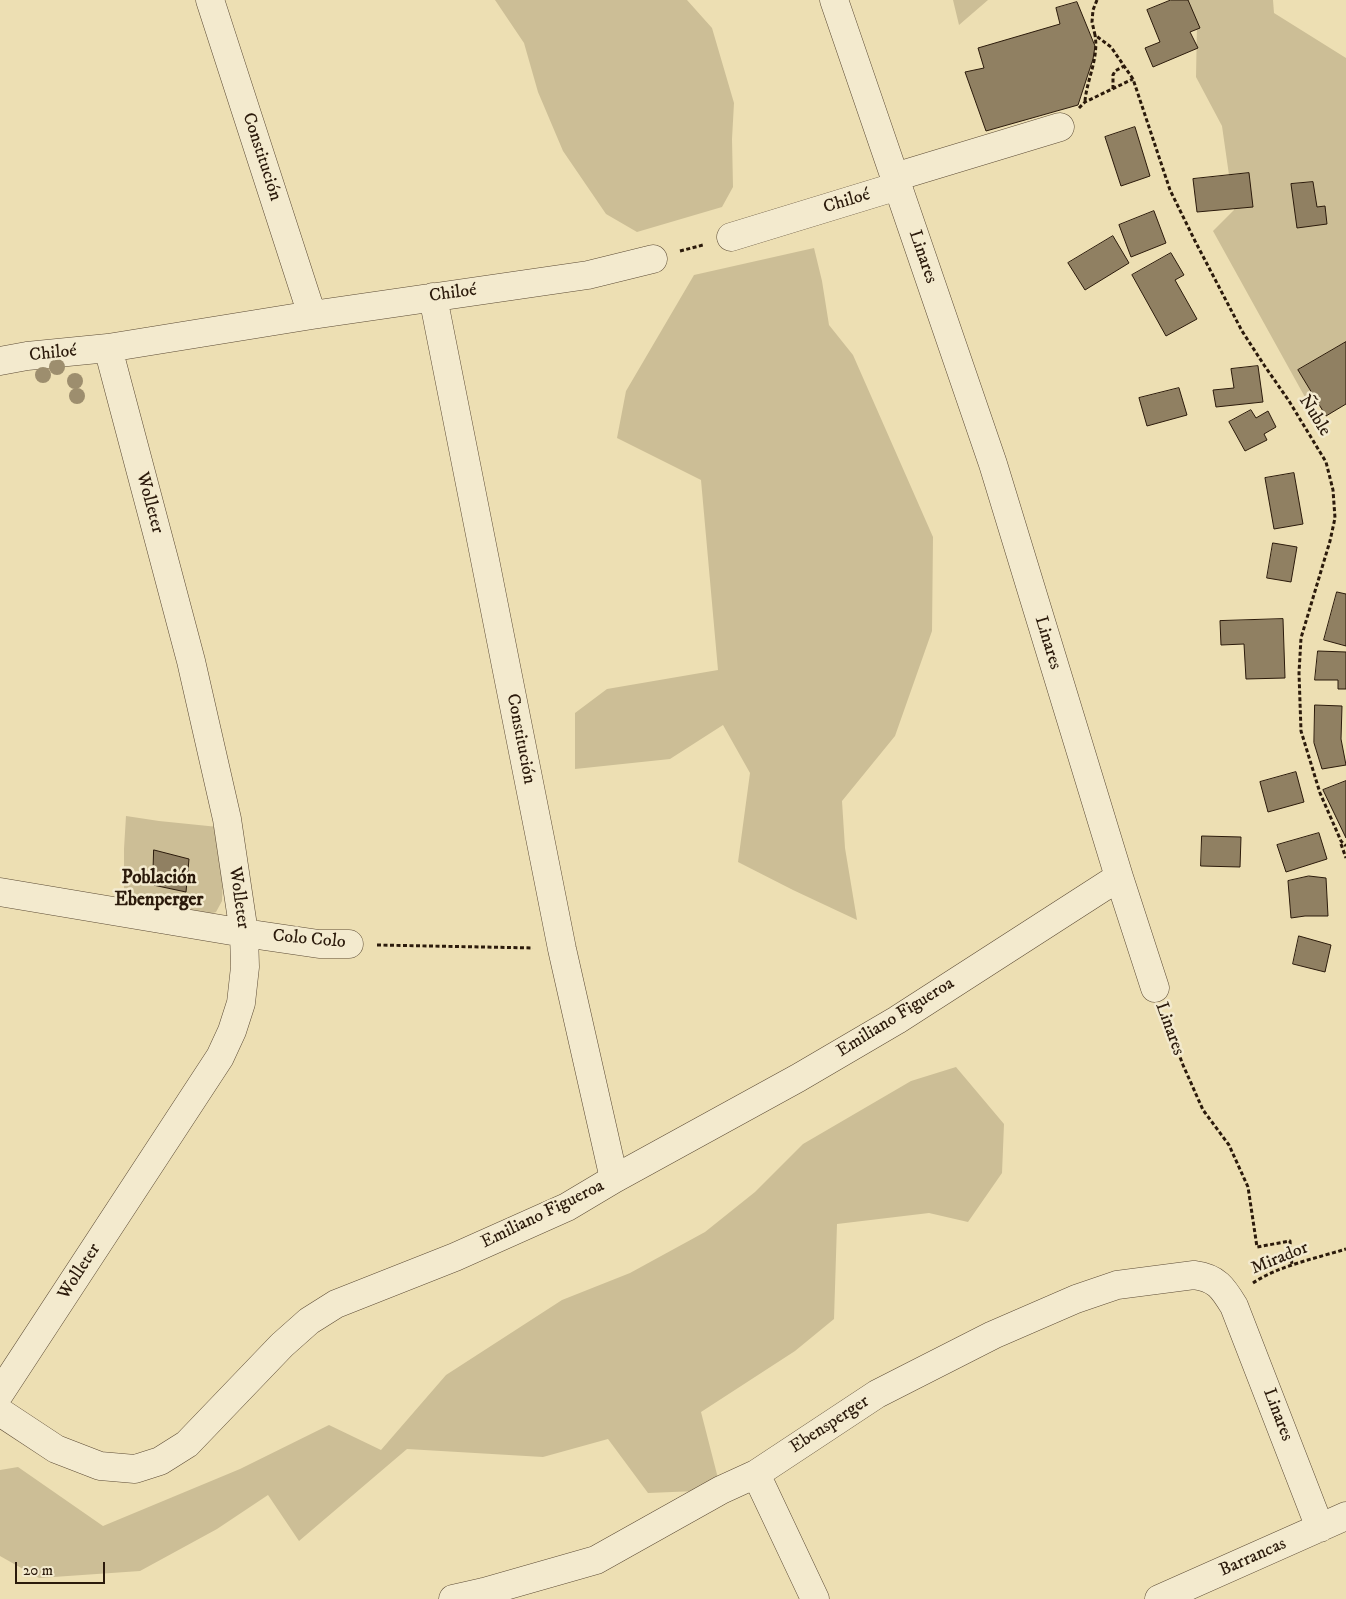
<!DOCTYPE html>
<meta charset="utf-8">
<style>
body{margin:0}
#map{position:relative;width:1346px;height:1599px;overflow:hidden;background:#eddfb3;font-family:"IM FELL DW Pica",serif}
canvas{display:block}
.scale{position:absolute;left:15px;top:1562px;width:90px;height:22px;box-sizing:border-box;border:2px solid #2b1a0b;border-top:0;padding-left:6px;font-size:15px;line-height:18px;white-space:nowrap;color:#2b1a0b;-webkit-text-stroke:4px #f3eace;paint-order:stroke}
</style>
<div id="map">
<canvas width="1346" height="1599"></canvas>
<div class="scale">20 m</div>
</div>
<script>
const context = document.querySelector('canvas').getContext('2d');
context.lineJoin = 'round';
function fillPath(path, color) {
  context.fillStyle = color;
  context.fill(path, 'evenodd');
}
function trace(path, color, width, dash) {
  context.strokeStyle = color;
  context.lineWidth = width;
  context.lineCap = dash ? 'butt' : 'round';
  context.setLineDash(dash || []);
  context.stroke(path);
}
function drawText(font, color, halo, rows, align = 'center') {
  context.font = font + ' "IM FELL DW Pica",serif';
  context.lineWidth = 5;
  context.setLineDash([]);
  context.textBaseline = 'middle';
  context.strokeStyle = halo;
  context.fillStyle = color;
  for (const [text, x, y, turn = 0] of rows) {
    context.save();
    context.translate(x, y);
    context.rotate((+turn || 0) * Math.PI / 180);
    context.textAlign = isNaN(turn) ? turn : align;
    if (halo) context.strokeText(text, 0, 0);
    context.fillText(text, 0, 0);
    context.restore();
  }
}
fillPath(new Path2D(`
 M 495,0 L 687,0 L 712,28 L 734,103 L 732,139 L 733,187 L 722,207 L 637,232 L 606,214 L 563,151 L 538,92 L 524,43 Z
 M 953,0 L 988,0 L 959,25 Z
 M 1185,0 L 1273,0 L 1274,13 L 1346,58 L 1346,381 L 1306,399 L 1213,231 L 1234,210 L 1222,126 L 1196,77 L 1197,24 Z
 M 814,248 L 822,281 L 829,325 L 853,355 L 933,537 L 932,631 L 895,736 L 842,801 L 845,848 L 857,920 L 793,890 L 738,862 L 750,773 L 723,725 L 670,759 L 575,769 L 575,713 L 607,689 L 718,670 L 701,480 L 617,438 L 626,391 L 694,275 Z
 M 126,816 L 159,821 L 218,827 L 223,880 L 222,901 L 216,912 L 203,916 L 124,897 L 124,849 Z
 M 956,1067 L 1004,1124 L 1002,1173 L 968,1222 L 929,1213 L 837,1224 L 834,1319 L 795,1351 L 701,1412 L 721,1490 L 648,1493 L 608,1439 L 543,1457 L 407,1449 L 299,1541 L 268,1495 L 217,1529 L 140,1571 L 39,1578 L 0,1556 L 0,1470 L 18,1467 L 103,1526 L 240,1469 L 329,1425 L 381,1450 L 446,1375 L 562,1300 L 630,1273 L 705,1232 L 755,1192 L 803,1144 L 911,1081 Z`), '#ccbe96');
const building = new Path2D(`
 M 1171,0 L 1188,0 L 1200,28 L 1190,32 L 1198,48 L 1153,67 L 1145,48 L 1160,42 L 1147,10 Z
 M 1077,2 L 1095,46 L 1093,59 L 1078,105 L 986,131 L 965,72 L 984,68 L 978,48 L 1060,24 L 1056,8 Z
 M 1135,127 L 1150,176 L 1121,186 L 1105,137 Z
 M 1249,173 L 1253,207 L 1197,212 L 1193,179 Z
 M 1313,182 L 1317,207 L 1325,206 L 1327,224 L 1297,228 L 1291,184 Z
 M 1154,211 L 1166,243 L 1131,257 L 1119,225 Z
 M 1113,236 L 1129,263 L 1085,290 L 1068,263 Z
 M 1171,253 L 1184,275 L 1175,280 L 1197,319 L 1166,336 L 1132,275 Z
 M 1346,342 L 1346,404 L 1326,416 L 1298,370 Z
 M 1258,366 L 1263,402 L 1216,407 L 1213,390 L 1234,388 L 1231,369 Z
 M 1179,388 L 1187,415 L 1147,426 L 1139,398 Z
 M 1251,410 L 1256,418 L 1268,411 L 1276,427 L 1264,434 L 1267,440 L 1245,451 L 1229,422 Z
 M 1294,473 L 1303,524 L 1274,529 L 1265,478 Z
 M 1273,543 L 1297,547 L 1291,582 L 1267,578 Z
 M 1337,592 L 1346,594 L 1346,646 L 1324,640 Z
 M 1283,619 L 1285,678 L 1246,679 L 1244,644 L 1221,645 L 1220,621 Z
 M 1318,651 L 1346,652 L 1346,689 L 1338,689 L 1338,680 L 1315,680 Z
 M 1315,705 L 1342,706 L 1341,739 L 1346,765 L 1322,769 L 1314,743 Z
 M 1296,772 L 1304,802 L 1268,812 L 1260,782 Z
 M 1346,781 L 1346,838 L 1323,790 Z
 M 1319,833 L 1327,859 L 1286,872 L 1277,845 Z
 M 1202,836 L 1241,837 L 1240,867 L 1201,866 Z
 M 154,850 L 189,859 L 186,892 L 153,885 Z
 M 1309,876 L 1326,878 L 1328,916 L 1305,916 L 1291,918 L 1288,881 Z
 M 1299,936 L 1331,945 L 1325,972 L 1293,964 Z`);
fillPath(building, '#908062');
trace(building, '#2b1a0b', 1);
const street = new Path2D(`
 M 210,0 L 312,315
 M 834,0 L 993,464 L 1119,877 L 1155,988
 M 895,177 L 1060,127
 M 731,237 L 898,186
 M 433,297 L 562,949 L 614,1179
 M 0,361 L 27,356 L 108,348 L 312,315 L 588,275 L 653,259
 M 0,892 L 244,933 L 319,944 L 349,944
 M 0,1393 L 220,1057 L 232,1031 L 241,1003 L 245,967 L 244,933 L 227,819 L 191,661 L 108,348
 M 0,1412 L 56,1449 L 100,1466 L 135,1469 L 160,1461 L 187,1444 L 282,1345 L 309,1321 L 336,1304 L 455,1257 L 567,1207 L 614,1179 L 798,1078 L 897,1020 L 1119,877
 M 756,1474 L 815,1599
 M 453,1599 L 484,1592 L 596,1560 L 721,1490 L 756,1474 L 877,1394 L 993,1335 L 1076,1299 L 1117,1285 L 1194,1275 C 1217,1278 1223,1288 1234,1306 L 1320,1528
 M 1159,1599 L 1346,1516`);
trace(street, '#5c4b35', 29);
trace(new Path2D(`
 M 1097,0 L 1093,10 L 1092,22 L 1095,35 L 1111,47 L 1133,79 L 1170,190 L 1195,241 L 1242,331 L 1264,365 L 1289,401 L 1326,462 L 1333,490 L 1335,518 L 1330,541 L 1301,638 L 1299,673 L 1301,731 L 1320,793 L 1341,841 L 1346,846
 M 1113,89 L 1113,75 L 1115,71 L 1126,65
 M 1085,101 C 1087,79 1099,58 1095,35
 M 1079,108 L 1085,102 L 1133,79
 M 680,251 L 703,245
 M 1341,844 L 1346,858
 M 377,945 L 533,948
 M 1164,1015 L 1183,1065 L 1203,1110 L 1229,1145 L 1248,1187 L 1257,1247 L 1290,1241 L 1292,1266
 M 1253,1283 C 1278,1266 1317,1258 1346,1249`), '#2b1a0b', 3, [4, 2.5]);
trace(street, '#f3eace', 28);
context.fillStyle = '#9d8e6e';
for (const [x, y] of [
 [57,367],
 [43,375],
 [75,381],
 [77,396]
]) {
  context.beginPath();
  context.arc(x, y, 8, 0, 2 * Math.PI);
  context.fill();
}
drawText('18px', '#2b1a0b', '#f3eace', [
 ["Constitución",261,157,72],
 ["Chiloé",847,202,-17],
 ["Linares",922,257,71],
 ["Chiloé",453,294,-8],
 ["Chiloé",53,354,-6],
 ["Ñuble",1314,416,58],
 ["Wolleter",149,503,75],
 ["Linares",1047,643,73],
 ["Constitución",520,739,79],
 ["Wolleter",238,898,82],
 ["Colo Colo",309,940,5],
 ["Emiliano Figueroa",896,1018,-32],
 ["Linares",1169,1029,70],
 ["Emiliano Figueroa",543,1215,-26],
 ["Mirador",1280,1259,-22],
 ["Wolleter",80,1272,-57],
 ["Linares",1277,1415,69],
 ["Ebensperger",830,1425,-33],
 ["Barrancas",1253,1558,-24]
]);
drawText('bold 19px', '#2b1a0b', '#f3eace', [
 ["Población",159,879],
 ["Ebenperger",159,901]
]);
</script>
